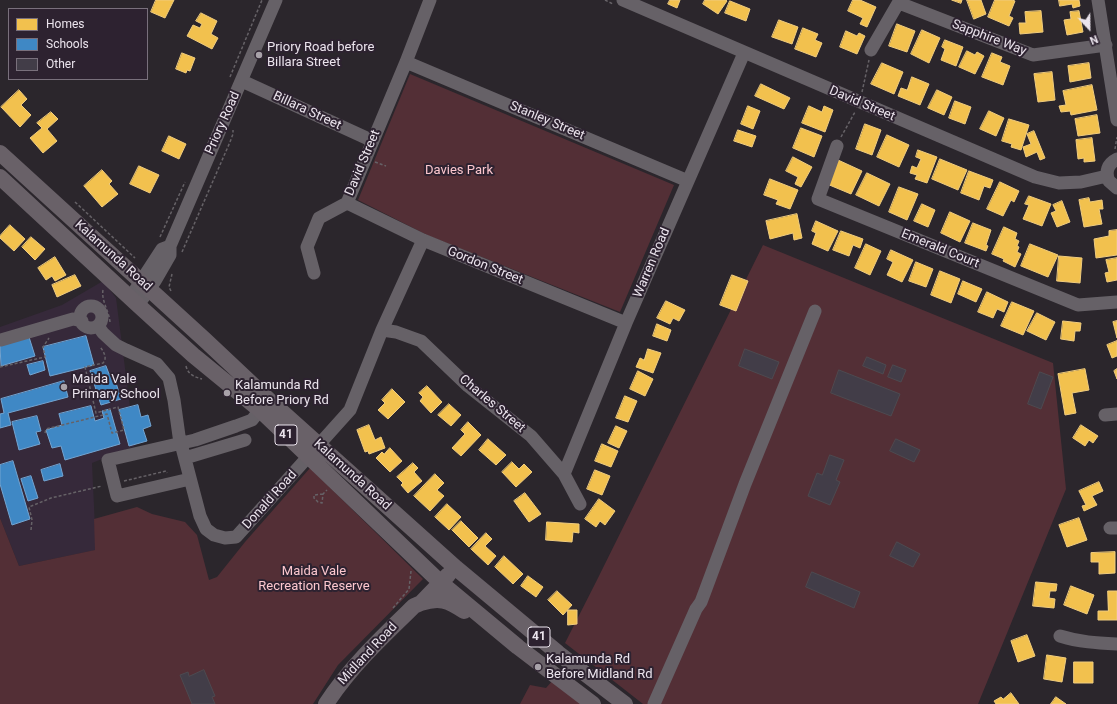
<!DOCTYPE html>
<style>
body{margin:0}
#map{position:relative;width:1117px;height:704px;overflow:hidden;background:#2b262c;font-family:Roboto,sans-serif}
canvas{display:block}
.legend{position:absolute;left:8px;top:8px;width:140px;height:72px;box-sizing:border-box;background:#2d2230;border:1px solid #79707c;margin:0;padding:5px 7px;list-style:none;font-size:12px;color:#ebe4ed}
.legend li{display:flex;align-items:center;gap:8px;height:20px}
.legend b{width:20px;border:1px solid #79707c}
.north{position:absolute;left:1069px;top:8px;width:40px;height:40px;-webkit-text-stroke:3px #2d2230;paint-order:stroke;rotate:158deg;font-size:11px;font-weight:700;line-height:16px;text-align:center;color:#ebe4ed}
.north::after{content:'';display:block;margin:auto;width:14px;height:18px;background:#ebe4ed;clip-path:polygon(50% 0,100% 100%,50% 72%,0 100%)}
</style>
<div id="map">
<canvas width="1117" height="704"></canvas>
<ul class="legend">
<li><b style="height:11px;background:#f2c14e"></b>Homes</li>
<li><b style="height:11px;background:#3f88c5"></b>Schools</li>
<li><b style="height:11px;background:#423d48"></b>Other</li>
</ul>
<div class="north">N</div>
</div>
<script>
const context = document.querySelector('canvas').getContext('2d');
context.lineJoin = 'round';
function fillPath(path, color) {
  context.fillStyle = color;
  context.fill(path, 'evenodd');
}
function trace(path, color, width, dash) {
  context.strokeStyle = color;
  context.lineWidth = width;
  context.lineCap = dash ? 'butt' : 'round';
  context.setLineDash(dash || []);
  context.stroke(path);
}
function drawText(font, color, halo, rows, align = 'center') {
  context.font = font + ' Roboto,sans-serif';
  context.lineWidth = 4;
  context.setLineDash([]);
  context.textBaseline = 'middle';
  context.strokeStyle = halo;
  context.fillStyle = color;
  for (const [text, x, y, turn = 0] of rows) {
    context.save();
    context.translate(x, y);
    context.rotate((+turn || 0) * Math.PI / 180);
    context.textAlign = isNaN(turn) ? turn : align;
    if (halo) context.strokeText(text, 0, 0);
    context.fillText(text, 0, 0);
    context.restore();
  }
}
fillPath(new Path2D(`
 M 103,281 L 116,298 L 135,446 L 92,463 L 96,550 L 19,566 L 0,518 L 0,327 L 62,305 Z`), '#36293a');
fillPath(new Path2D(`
 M 410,74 L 674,185 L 620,312 L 429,236 L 358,200 Z
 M 763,245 L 1053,363 L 1066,489 L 978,704 L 643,704 L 565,643 L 596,582 Z
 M 310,468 L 423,579 L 338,665 L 313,704 L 0,704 L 0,518 L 19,566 L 95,550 L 94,519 L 137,507 L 152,514 L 185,522 L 197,535 L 209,580 L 217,577 L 245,542 Z
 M 553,680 L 583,704 L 520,704 L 530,685 L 546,688 Z`), '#532f36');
const homes = new Path2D(`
 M 156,0 L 174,0 L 165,18 L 151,12 Z
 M 670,0 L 680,0 L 677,8 L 668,4 Z
 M 705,0 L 726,0 L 727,1 L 718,14 L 703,4 Z
 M 853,0 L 860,0 L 876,7 L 867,27 L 860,24 L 863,18 L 848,11 Z
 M 952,0 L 962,0 L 961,3 Z
 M 967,0 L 981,0 L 986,14 L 974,19 Z
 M 995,0 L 1012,0 L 1015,1 L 1009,16 L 1013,18 L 1009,26 L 988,17 Z
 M 1059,0 L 1079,0 L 1080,6 L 1073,8 L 1072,4 L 1060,6 Z
 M 730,1 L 750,9 L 746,21 L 725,13 Z
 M 1041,11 L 1043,32 L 1020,34 L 1019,23 L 1026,23 L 1025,12 Z
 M 1079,11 L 1083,32 L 1067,35 L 1064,20 L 1071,19 L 1070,12 Z
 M 201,13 L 217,21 L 211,34 L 218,38 L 212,49 L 187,36 L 193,25 L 200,28 L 202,24 L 196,21 Z
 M 779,20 L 798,27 L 792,44 L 772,37 Z
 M 897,24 L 915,31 L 907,52 L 889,46 Z
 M 803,28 L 818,34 L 815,40 L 822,43 L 816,57 L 795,49 Z
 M 922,30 L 940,38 L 929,63 L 911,54 Z
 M 846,31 L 857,36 L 859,33 L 865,36 L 857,54 L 840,47 Z
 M 945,40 L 963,47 L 956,66 L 941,60 L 945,49 L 942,47 Z
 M 967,51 L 975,55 L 977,52 L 984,56 L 975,74 L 959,67 Z
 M 182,53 L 195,58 L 190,71 L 187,70 L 186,73 L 176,69 Z
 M 992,53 L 1002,57 L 1000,62 L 1010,66 L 1003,85 L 982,77 Z
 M 882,63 L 903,72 L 894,94 L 871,84 Z
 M 1089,63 L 1091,78 L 1070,82 L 1068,66 Z
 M 1052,72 L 1055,100 L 1038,102 L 1034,74 Z
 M 912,77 L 929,84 L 920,105 L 898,96 L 901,88 L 907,90 Z
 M 761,84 L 790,98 L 784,109 L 755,96 Z
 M 1092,85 L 1097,110 L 1071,115 L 1070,111 L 1061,112 L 1059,106 L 1066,105 L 1063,91 Z
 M 19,90 L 27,99 L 21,105 L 31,115 L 20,127 L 1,107 Z
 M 937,90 L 952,97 L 944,115 L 928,108 Z
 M 955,101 L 971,107 L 965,124 L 949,118 Z
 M 748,106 L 760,111 L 753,129 L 741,124 Z
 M 809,106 L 822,112 L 824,106 L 833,110 L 825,132 L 802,123 Z
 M 989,111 L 1004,118 L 996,136 L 980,129 Z
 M 51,112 L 58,119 L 47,129 L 57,141 L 43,153 L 30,138 L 42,128 L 37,123 Z
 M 1097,115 L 1100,133 L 1078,136 L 1075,119 Z
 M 1009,119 L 1029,125 L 1021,150 L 1011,147 L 1012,144 L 1002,141 Z
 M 865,124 L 881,130 L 872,155 L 856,149 Z
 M 801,128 L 822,136 L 814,157 L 793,148 Z
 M 738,130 L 756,136 L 752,147 L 734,141 Z
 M 1034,131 L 1045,158 L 1040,160 L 1037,152 L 1026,157 L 1023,147 L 1031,144 L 1027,134 Z
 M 887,135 L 909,145 L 899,167 L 877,157 Z
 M 169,136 L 186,144 L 179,159 L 162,151 Z
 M 1092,138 L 1095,161 L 1084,162 L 1084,158 L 1078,159 L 1076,140 Z
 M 918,150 L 937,157 L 927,183 L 915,179 L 917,175 L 910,173 L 912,166 L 917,168 L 921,159 L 916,157 Z
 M 793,157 L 812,167 L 801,187 L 795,184 L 798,177 L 786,171 Z
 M 940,159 L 967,170 L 958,190 L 932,179 Z
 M 838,160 L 862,171 L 851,194 L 827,184 Z
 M 139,166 L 159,175 L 150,193 L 130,184 Z
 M 102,170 L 112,181 L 109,184 L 118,194 L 102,207 L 84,186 Z
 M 969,171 L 993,180 L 990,188 L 984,186 L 979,200 L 961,193 Z
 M 867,173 L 890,184 L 879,206 L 856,195 Z
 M 770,179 L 798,190 L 790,209 L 776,204 L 778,200 L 764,195 Z
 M 1000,182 L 1019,191 L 1014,202 L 1011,200 L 1003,216 L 987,209 Z
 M 899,187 L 918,194 L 907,220 L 889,212 Z
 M 1029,196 L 1051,204 L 1042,226 L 1023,219 L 1029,205 L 1025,204 Z
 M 1089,198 L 1090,202 L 1102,200 L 1103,209 L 1099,209 L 1102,224 L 1084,227 L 1079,200 Z
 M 1062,201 L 1070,222 L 1057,227 L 1051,213 L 1056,211 L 1053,205 Z
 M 922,204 L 935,210 L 928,227 L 914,221 Z
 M 950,212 L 970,221 L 960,242 L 941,233 Z
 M 797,214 L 802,238 L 794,240 L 793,233 L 770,239 L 766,221 Z
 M 816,221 L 838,231 L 828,251 L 812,244 L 816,233 L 812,231 Z
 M 973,223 L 991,230 L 986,245 L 988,246 L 986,251 L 965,243 Z
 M 10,225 L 25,239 L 14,251 L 0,238 L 0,236 Z
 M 1004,227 L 1017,233 L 1015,239 L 1019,241 L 1017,246 L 1019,247 L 1017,252 L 1021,254 L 1015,267 L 1003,261 L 1004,259 L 992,254 Z
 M 1117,230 L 1117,255 L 1096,258 L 1094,239 L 1109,236 L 1109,231 Z
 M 841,231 L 863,239 L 860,248 L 853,245 L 849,256 L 833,250 Z
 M 31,237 L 45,249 L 35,260 L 22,247 Z
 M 866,244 L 881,251 L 870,275 L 855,268 Z
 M 1030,244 L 1058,255 L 1048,277 L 1021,266 Z
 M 891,250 L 913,260 L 902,282 L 887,275 L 893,262 L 887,259 Z
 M 1059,256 L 1082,258 L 1080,283 L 1057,281 Z
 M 55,257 L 66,275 L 55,281 L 52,276 L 46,280 L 38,268 Z
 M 1117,258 L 1117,280 L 1107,282 L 1105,273 L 1109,272 L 1106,260 Z
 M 916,262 L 933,269 L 926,287 L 909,281 Z
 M 940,271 L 960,279 L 951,303 L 931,295 Z
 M 75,275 L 81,286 L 57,297 L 52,285 Z
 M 732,275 L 748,281 L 736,311 L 720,305 Z
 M 963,281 L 982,289 L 976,302 L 958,294 Z
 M 987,292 L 1008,302 L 1004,312 L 997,309 L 993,318 L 978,312 Z
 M 666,301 L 685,310 L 679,321 L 673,318 L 670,324 L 657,318 Z
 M 1012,302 L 1034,311 L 1023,335 L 1001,326 Z
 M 1037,313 L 1055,322 L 1046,340 L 1027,331 Z
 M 1063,321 L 1081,323 L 1080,331 L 1075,331 L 1074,341 L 1061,339 Z
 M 1117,321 L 1117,338 L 1113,322 Z
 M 657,324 L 671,330 L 667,341 L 653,336 Z
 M 1117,341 L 1117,356 L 1112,358 L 1107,345 Z
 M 648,349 L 661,353 L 653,373 L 636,367 L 640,358 L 644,360 Z
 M 1085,369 L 1089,390 L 1072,393 L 1076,413 L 1065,415 L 1058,374 Z
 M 1117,369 L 1117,379 L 1114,371 Z
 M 638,371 L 653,379 L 645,396 L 630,389 Z
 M 427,386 L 442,402 L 431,413 L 420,401 L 423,397 L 419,393 Z
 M 392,389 L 405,402 L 388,419 L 378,410 L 385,403 L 382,400 Z
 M 625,396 L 637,401 L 628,422 L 616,418 Z
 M 449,404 L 461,415 L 451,426 L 438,415 Z
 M 468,422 L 481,435 L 461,456 L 452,448 L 465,434 L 461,430 Z
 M 369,425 L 375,440 L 381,437 L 385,448 L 369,454 L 368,451 L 365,452 L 357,430 Z
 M 1081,425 L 1098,436 L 1093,443 L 1089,440 L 1085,446 L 1073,438 Z
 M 616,426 L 627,431 L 619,448 L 608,443 Z
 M 488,439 L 506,455 L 496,465 L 479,450 Z
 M 602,444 L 618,451 L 611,467 L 595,461 Z
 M 390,448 L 402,461 L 390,472 L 376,458 L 382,452 L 384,454 Z
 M 512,462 L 519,469 L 524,464 L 532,472 L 516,487 L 502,472 Z
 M 413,463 L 418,468 L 414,472 L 422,481 L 408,493 L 401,485 L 403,483 L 397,477 Z
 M 595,470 L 610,476 L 602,495 L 587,489 Z
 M 435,474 L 444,483 L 437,490 L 444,496 L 430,511 L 414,496 Z
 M 1099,482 L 1103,491 L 1092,496 L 1097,505 L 1084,511 L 1082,506 L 1086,505 L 1079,491 Z
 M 525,493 L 541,514 L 529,522 L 514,501 Z
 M 599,499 L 615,511 L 605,525 L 600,521 L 596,527 L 585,519 Z
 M 447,504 L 461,517 L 449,530 L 435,517 Z
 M 1079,518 L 1087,540 L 1067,547 L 1059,525 Z
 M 461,521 L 478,538 L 469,547 L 452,530 Z
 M 547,522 L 579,524 L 579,533 L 573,532 L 572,542 L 546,540 Z
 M 486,533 L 492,539 L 485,546 L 496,556 L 488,565 L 471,549 Z
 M 1115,552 L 1115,573 L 1099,574 L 1099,562 L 1091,562 L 1091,553 Z
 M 504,556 L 523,574 L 513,584 L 495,567 Z
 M 528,576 L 543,587 L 536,597 L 521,586 Z
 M 1036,582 L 1057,584 L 1056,591 L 1050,591 L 1049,598 L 1055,599 L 1054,608 L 1033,606 Z
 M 1071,586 L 1094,595 L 1087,614 L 1064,605 Z
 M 557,591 L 572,605 L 563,615 L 548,600 Z
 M 1108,591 L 1117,591 L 1117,620 L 1098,620 L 1098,611 L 1108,611 Z
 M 568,610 L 577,610 L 577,624 L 568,625 Z
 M 1027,635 L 1035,656 L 1018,662 L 1011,641 Z
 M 1047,655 L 1066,658 L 1062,682 L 1044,679 Z
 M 1074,662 L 1093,662 L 1093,683 L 1074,683 Z
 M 1011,693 L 1019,704 L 996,704 L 994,701 L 1001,697 L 1003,699 Z
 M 1056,697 L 1066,704 L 1051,704 Z`);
fillPath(homes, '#f2c14e');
trace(homes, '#f0cc7e', 1);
const schools = new Path2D(`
 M 86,336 L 94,365 L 50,376 L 43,347 Z
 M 29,337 L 35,356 L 1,366 L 0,346 Z
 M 43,361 L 45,370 L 30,375 L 27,365 Z
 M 106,366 L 109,374 L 113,373 L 121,399 L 101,405 L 90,371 Z
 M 64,381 L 68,397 L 8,413 L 11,425 L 0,428 L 0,414 L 4,413 L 1,399 Z
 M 138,405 L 141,417 L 148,415 L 151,426 L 143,429 L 147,441 L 129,446 L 119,410 Z
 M 91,406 L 95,421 L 104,418 L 102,411 L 110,409 L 120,444 L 65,460 L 61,446 L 52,448 L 46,430 L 62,425 L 59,414 Z
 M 37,416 L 41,431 L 36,432 L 40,444 L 19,450 L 12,422 Z
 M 13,461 L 30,519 L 12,525 L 0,484 L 0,465 Z
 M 60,464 L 63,476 L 44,481 L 41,470 Z
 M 31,476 L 38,498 L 28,501 L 21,479 Z`);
fillPath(schools, '#3f88c5');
trace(schools, '#73a4d1', 1);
const building = new Path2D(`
 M 745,349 L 779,362 L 772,379 L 739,366 Z
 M 867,357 L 886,365 L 883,374 L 863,366 Z
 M 893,365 L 906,370 L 901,382 L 888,377 Z
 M 839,370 L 900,394 L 891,416 L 831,393 Z
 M 1040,372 L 1053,377 L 1041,409 L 1028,404 Z
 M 896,439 L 920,450 L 914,462 L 890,451 Z
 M 830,455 L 844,460 L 836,480 L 840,482 L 830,505 L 808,496 L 817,473 L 822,475 Z
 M 897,542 L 920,554 L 913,567 L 890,556 Z
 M 812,572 L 860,592 L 854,608 L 806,587 Z
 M 204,670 L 215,696 L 212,697 L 215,704 L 192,704 L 180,675 L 188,672 L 189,676 Z`);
fillPath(building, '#423d48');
trace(building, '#4d4a50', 1);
trace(new Path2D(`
 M 605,0 L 613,4
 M 230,77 L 262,0
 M 862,92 L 869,60
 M 841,137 L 855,112
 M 1115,149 L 1117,137
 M 375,162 L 386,166
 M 75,202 L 135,258
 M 160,237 L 185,182
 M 182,252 L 230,142 L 233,134 L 233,130
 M 103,290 C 101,300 109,311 110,322
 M 171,291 L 169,287 L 172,274
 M 186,366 C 188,375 195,377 202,379
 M 0,367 L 45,357 L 43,347 L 49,338
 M 45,433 L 46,429 L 107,414 L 112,433 L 124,430 L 118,407 L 96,413 L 85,367 L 103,363 C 108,357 103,352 100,346
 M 124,481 L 166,471 L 167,473
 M 323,494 L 314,495 L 314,498 L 318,502 L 322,503 L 323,494 L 327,490
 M 31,530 L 32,520 L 29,507 L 51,498 L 102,486
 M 393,608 L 409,589 L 411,571`), '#666267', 1.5, [3, 2]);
trace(new Path2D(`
 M 623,0 L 1035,177 L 1059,183 L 1081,182 L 1107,176
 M 1098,0 L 1117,120
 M 899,3 L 1033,55 L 1106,45
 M 871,50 L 900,0
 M 406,62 L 688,181
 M 242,81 L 373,141
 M 837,146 L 818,199 L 1078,305 L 1117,302
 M 1117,159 C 1107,164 1105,172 1109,181 L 1117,188
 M 347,203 L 423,240 L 626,323
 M 314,273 L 307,247 L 319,218 L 347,203 L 406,62 L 430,0
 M 130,298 L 162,249 L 170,246
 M 138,305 L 155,281 L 170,255 L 170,246 L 276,0
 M80 317a11 11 0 1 1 22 0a11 11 0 1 1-22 0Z
 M 98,326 L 103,333 L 116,345 L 126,350 L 157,364 L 169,378 L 174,400 L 179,436 L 200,516 L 206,529 L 214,535 L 225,538 L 236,537 L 350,410 L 382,330 L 423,240
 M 382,330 L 396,332 L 421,341 L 468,386 L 531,436 L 564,474 L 580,504
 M 1,340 L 73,319 L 82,321
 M 1105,415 L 1117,414
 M 185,458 L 245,440
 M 564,474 L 626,323 L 744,53
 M 190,479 L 117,496 L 108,460 L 195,440 L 236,426 L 252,420 L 260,410
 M 1110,528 L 1117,528
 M 1060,636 C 1079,642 1097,643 1117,644
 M 654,704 L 696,609 L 701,602 L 745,484 L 815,311`), '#666167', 13);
trace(new Path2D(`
 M 0,153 L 205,340 L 270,401 L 456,568 L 558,653 L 625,704
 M 0,177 L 138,305 L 193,355 L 260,410 L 441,583 L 518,647 L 593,704
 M 421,603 C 439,597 448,600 464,611
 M 326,704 C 350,667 382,637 414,606 L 421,603 L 448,575`), '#696168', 16);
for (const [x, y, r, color] of [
 [259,55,4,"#a8a2a9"],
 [64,387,4,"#a8a2a9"],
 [227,393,4,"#a8a2a9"],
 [538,667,4,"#a8a2a9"]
]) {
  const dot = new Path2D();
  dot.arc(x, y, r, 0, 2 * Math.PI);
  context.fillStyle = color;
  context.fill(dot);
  trace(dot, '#2d2230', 1.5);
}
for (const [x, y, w] of [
 [286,435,22],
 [539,637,22]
]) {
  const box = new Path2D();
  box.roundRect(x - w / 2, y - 10, w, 20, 3);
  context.fillStyle = '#2d2230';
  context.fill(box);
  trace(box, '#ebe4ed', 1);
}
drawText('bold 12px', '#ebe4ed', null, [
 ["41",286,435],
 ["41",539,637]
]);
drawText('13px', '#ebe4ed', '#2d2230', [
 ["Sapphire Way",989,38,21],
 ["David Street",862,104,23],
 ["Billara Street",307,111,25],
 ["Stanley Street",547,121,23],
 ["Priory Road",223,123,-66],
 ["David Street",363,163,-67],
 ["Emerald Court",940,249,22],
 ["Kalamunda Road",113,256,42],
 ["Warren Road",652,263,-67],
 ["Gordon Street",485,266,22],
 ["Charles Street",492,404,40],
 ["Kalamunda Road",352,475,42],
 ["Donald Road",270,500,-48],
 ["Midland Road",368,654,-47]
]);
drawText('13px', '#ebe4ed', '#2d2230', [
 ["Priory Road before",267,48],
 ["Billara Street",267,63],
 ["Maida Vale",72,380],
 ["Primary School",72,395],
 ["Kalamunda Rd",235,386],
 ["Before Priory Rd",235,401],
 ["Kalamunda Rd",546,660],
 ["Before Midland Rd",546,675]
], 'left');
drawText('13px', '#fcc7ce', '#2d2230', [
 ["Davies Park",459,171],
 ["Maida Vale",314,572],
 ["Recreation Reserve",314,587]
]);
</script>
